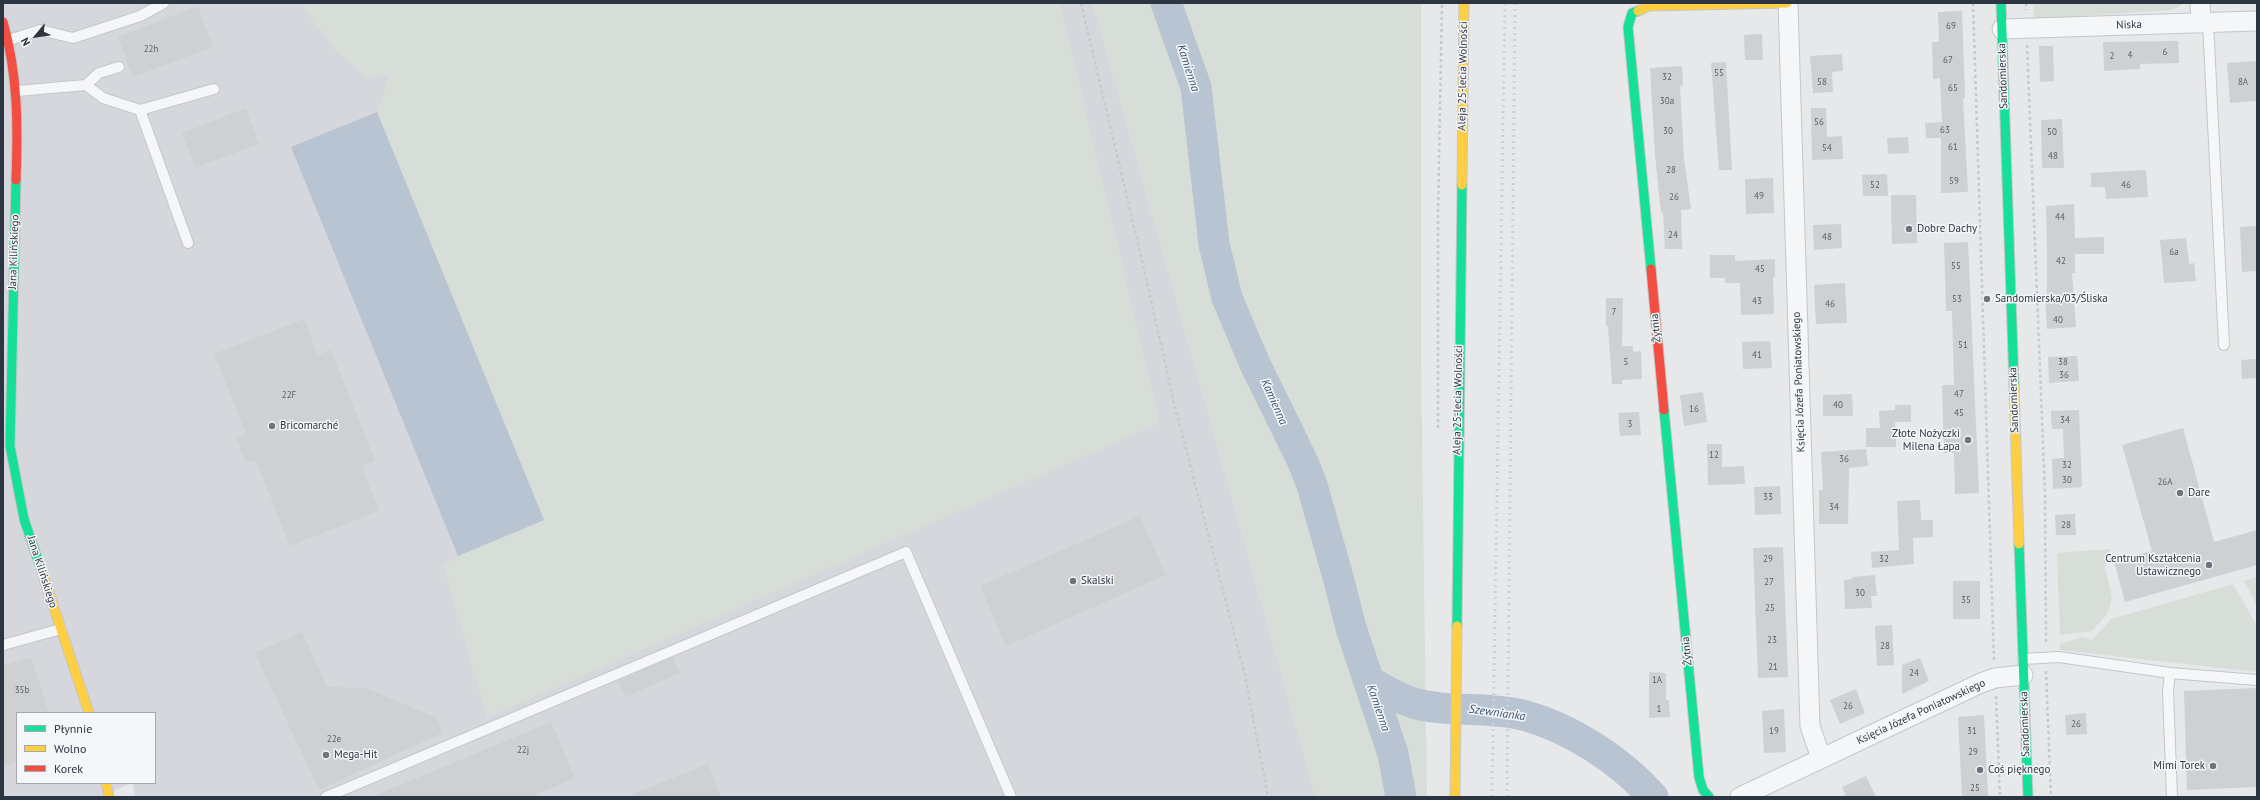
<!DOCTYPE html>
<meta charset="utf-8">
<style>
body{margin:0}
#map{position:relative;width:2260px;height:800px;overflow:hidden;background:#e6e8ea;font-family:"PT Sans",sans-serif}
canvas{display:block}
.frame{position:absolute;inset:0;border:4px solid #2e3542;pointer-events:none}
.legend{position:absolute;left:16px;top:712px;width:140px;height:72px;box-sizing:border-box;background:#f5f6f8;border:1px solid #a5a9af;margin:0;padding:5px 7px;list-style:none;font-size:12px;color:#2e3542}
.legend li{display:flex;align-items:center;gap:8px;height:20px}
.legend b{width:20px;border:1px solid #a5a9af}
.north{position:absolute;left:16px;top:16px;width:40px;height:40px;-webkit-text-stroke:3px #f5f6f8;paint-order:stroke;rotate:241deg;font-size:11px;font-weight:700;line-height:16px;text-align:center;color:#2e3542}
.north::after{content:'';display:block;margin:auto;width:14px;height:18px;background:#2e3542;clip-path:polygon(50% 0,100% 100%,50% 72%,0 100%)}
</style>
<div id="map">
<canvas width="2260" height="800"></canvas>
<div class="frame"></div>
<ul class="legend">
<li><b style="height:5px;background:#16e098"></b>Płynnie</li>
<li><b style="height:5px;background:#ffcf43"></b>Wolno</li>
<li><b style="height:5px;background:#f24e42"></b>Korek</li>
</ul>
<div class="north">N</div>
</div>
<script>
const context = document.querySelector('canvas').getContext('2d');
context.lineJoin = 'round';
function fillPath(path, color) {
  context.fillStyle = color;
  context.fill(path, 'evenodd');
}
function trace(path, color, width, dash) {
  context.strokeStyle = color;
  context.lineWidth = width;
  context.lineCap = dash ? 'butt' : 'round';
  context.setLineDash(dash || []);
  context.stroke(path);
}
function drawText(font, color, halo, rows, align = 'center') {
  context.font = font + ' "PT Sans",sans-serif';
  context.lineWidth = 3;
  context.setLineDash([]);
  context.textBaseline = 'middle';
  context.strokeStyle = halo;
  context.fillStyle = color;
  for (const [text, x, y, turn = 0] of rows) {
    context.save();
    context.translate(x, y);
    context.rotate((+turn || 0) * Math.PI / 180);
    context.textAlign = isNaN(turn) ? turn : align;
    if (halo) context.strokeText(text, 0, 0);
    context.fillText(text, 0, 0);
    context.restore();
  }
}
fillPath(new Path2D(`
 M 3,3 L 1093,3 L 1316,797 L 135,797 L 133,783 L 155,783 L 155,713 L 17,713 L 17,783 L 131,783 L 101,797 L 3,797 Z`), '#d5d7dd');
fillPath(new Path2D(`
 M 300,3 L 1060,3 L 1160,423 L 487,718 L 443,564 L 458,556 L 544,520 L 377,112 L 390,74 L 367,78 L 335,51 Z
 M 1093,3 L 1421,3 L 1421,365 L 1427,797 L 1316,797 Z
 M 2033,3 L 2183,3 L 2177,8 L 2171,10 L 2034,19 Z
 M 2111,549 L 2105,567 L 2112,598 L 2107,614 L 2092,631 L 2060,635 L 2057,553 Z
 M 2257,577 L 2257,605 L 2244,581 Z
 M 2233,584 L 2257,626 L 2257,672 L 2060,650 L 2060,644 L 2083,637 L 2092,640 L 2111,619 Z`), '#d7ddd7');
fillPath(new Path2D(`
 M 377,112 L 544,520 L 458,556 L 291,147 Z`), '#b8c4d2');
trace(new Path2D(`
 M 1166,3 L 1196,87 L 1214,244 L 1227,298 L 1255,364 L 1302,460 L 1312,485 L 1338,577 L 1351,628 L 1393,754 L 1401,797
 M 1369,681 C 1383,689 1398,698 1413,703 C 1448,713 1487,706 1523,715 C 1571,728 1620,760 1653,797`), '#b8c4d2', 31);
fillPath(new Path2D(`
 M 198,6 L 213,47 L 133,77 L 118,37 Z
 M 1962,11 L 1965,98 L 1963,98 L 1968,192 L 1941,193 L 1941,138 L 1926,138 L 1925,123 L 1942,122 L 1940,78 L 1933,79 L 1932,42 L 1939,42 L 1938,12 Z
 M 1762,34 L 1763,60 L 1745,60 L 1744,35 Z
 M 2178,41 L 2179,63 L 2140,64 L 2140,69 L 2104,71 L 2103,42 Z
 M 2039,46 L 2053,46 L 2054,81 L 2040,82 Z
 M 1842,54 L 1843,71 L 1832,72 L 1833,92 L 1813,93 L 1810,56 Z
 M 2257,61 L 2257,101 L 2230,103 L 2227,63 Z
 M 1726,62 L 1732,170 L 1719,170 L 1711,63 Z
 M 1682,66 L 1683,85 L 1680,86 L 1684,159 L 1691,209 L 1681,210 L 1682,249 L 1665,249 L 1663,212 L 1661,213 L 1655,155 L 1650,68 Z
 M 246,108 L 259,144 L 195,168 L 182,133 Z
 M 1811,108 L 1826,108 L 1827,137 L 1842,136 L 1843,159 L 1812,160 Z
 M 2062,119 L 2064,168 L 2042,168 L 2041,120 Z
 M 1908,137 L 1909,153 L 1888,154 L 1887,138 Z
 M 2146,170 L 2148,197 L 2106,199 L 2105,187 L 2091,187 L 2091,173 Z
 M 1887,174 L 1888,196 L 1863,196 L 1862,175 Z
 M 1773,178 L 1774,213 L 1746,214 L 1745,179 Z
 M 1891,195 L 1916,195 L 1917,243 L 1892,244 Z
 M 2074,204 L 2075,238 L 2104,237 L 2104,254 L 2075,254 L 2075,273 L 2072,273 L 2076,327 L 2047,329 L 2045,295 L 2047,295 L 2047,250 L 2046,206 Z
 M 1841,224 L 1842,248 L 1814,250 L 1813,225 Z
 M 2257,226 L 2257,271 L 2242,272 L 2240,227 Z
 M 2186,238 L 2189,264 L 2194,263 L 2196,281 L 2164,283 L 2160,240 Z
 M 1968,242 L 1979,493 L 1955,494 L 1954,453 L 1944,453 L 1942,385 L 1954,385 L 1952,311 L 1946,311 L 1944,243 Z
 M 1710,255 L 1735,255 L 1735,261 L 1775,259 L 1775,277 L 1773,277 L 1774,314 L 1741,315 L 1740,283 L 1725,283 L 1725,278 L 1710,278 Z
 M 1845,283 L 1847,323 L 1816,324 L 1814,285 Z
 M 1606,298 L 1623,298 L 1622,346 L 1633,346 L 1633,352 L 1641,351 L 1642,379 L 1622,380 L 1622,384 L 1612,384 L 1608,326 L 1606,326 Z
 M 304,319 L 318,355 L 331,350 L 375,461 L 362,466 L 379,511 L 290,546 L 256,460 L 246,463 L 236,438 L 246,434 L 214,354 Z
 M 1770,341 L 1772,368 L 1743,369 L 1742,342 Z
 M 2077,356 L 2079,381 L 2049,383 L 2048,357 Z
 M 2257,359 L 2257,378 L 2242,379 L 2241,360 Z
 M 1703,392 L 1707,422 L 1684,426 L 1680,395 Z
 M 1852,394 L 1853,416 L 1823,416 L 1823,395 Z
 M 1895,405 L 1911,405 L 1911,422 L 1895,422 L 1896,447 L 1866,447 L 1866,428 L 1880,428 L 1879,411 L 1895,410 L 1895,414 Z
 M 2079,410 L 2082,487 L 2053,489 L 2052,459 L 2064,458 L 2063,429 L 2052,429 L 2051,411 Z
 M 1639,412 L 1641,435 L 1620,436 L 1618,413 Z
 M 2183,428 L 2214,542 L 2257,530 L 2257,565 L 2125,602 L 2114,561 L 2152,551 L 2122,445 Z
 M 1707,444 L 1722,444 L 1722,467 L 1744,466 L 1745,484 L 1708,485 Z
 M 1866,449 L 1868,466 L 1849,468 L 1848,524 L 1819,524 L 1819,490 L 1823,490 L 1821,452 Z
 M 1780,486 L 1781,514 L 1755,515 L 1754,487 Z
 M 1920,500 L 1921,520 L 1933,520 L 1933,537 L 1913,538 L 1914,564 L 1872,568 L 1871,552 L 1899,550 L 1897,501 Z
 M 2075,514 L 2076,535 L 2056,535 L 2055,515 Z
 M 1140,516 L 1166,575 L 1006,646 L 980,586 Z
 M 1783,547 L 1788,677 L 1758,678 L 1753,548 Z
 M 1875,575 L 1877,596 L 1871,596 L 1872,608 L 1845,609 L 1844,580 L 1852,579 L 1852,577 Z
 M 1953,581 L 1980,581 L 1980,619 L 1953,619 Z
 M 1892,625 L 1894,665 L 1877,666 L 1875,626 Z
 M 302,632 L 327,687 L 366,688 L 437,718 L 442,733 L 319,790 L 255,653 Z
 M 31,657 L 49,713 L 17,713 L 17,762 L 3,767 L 3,666 Z
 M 673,657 L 680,673 L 625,697 L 618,681 Z
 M 1920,658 L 1929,681 L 1902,694 L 1902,665 Z
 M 1649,672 L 1666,673 L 1666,700 L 1669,700 L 1670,717 L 1649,718 Z
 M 2257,688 L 2257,787 L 2187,790 L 2184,691 Z
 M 1856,689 L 1865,713 L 1840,724 L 1830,700 Z
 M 1784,709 L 1786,752 L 1764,753 L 1762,711 Z
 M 2086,713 L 2087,734 L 2066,735 L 2065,715 Z
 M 1984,715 L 1988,797 L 1962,797 L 1958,717 Z
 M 551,722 L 575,778 L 530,797 L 371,797 Z
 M 708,764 L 721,797 L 629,797 L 628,796 Z
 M 1866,776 L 1876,797 L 1846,797 L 1842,787 Z`), '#ced0d2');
const lane = new Path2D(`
 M 2208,22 L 2224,345
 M 9,40 L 40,30 L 73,38 L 140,16 L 164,3
 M 86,85 L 99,73 L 119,67
 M 17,91 L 86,85 L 103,98 L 140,110 L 214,89
 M 140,110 L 188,243
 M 3,645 L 61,629
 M 2023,659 L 2059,657 L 2170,673 L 2257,680
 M 2170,673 L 2168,691 L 2172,797
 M 326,797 L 906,552 L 1011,797`);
const street = new Path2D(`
 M 1788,3 L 1810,726 L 1821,758
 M 2200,3 L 2201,23
 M 2002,29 L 2257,21
 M 1740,797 L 1981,683 L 1995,678 L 2023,675`);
const fast = new Path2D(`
 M 2001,3 L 2014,385
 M 1638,11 L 1632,13 L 1628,27 L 1651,269
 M 16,180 L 10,446 L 24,519 L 42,572
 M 1664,410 L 1699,777 L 1703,790 L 1709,797
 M 2019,544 L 2028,797
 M 1457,626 L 1462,185`);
const slow = new Path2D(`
 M 1638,11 L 1649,6 L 1787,3
 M 1462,185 L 1464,3
 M 2014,385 L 2019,544
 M 42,572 L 89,713
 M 106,783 L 109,797
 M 1455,797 L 1457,626`);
const jam = new Path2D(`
 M 3,22 C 18,74 18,126 16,180
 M 1651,269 L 1664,410`);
trace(lane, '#c4c6c8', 12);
trace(street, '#c4c6c8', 21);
trace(fast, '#c4c6c8', 11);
trace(slow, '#c4c6c8', 11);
trace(jam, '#c4c6c8', 11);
trace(new Path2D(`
 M 1081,3 L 1144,269 L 1175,407 L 1245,675 L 1268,797
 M 1973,3 L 1994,661
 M 2026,3 L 2026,10
 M 2027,45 L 2045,494 L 2046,644
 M 1438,428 L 1438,214 L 1442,3
 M 2046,671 L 2051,797
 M 1996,696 L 2000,797`), '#c6c8ca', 2.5, [3, 3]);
trace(lane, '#f5f6f7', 10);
trace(street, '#f5f6f7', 19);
trace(fast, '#16e098', 9);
trace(slow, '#ffcf43', 9);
trace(jam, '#f24e42', 9);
trace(new Path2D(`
 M 1492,797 L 1505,3
 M 1507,797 L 1515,3`), '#ced0d2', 3, [2, 4]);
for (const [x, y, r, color] of [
 [1909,229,4,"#6e747d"],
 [1987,299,4,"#6e747d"],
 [272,426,4,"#6e747d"],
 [1968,440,4,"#6e747d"],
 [2180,493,4,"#6e747d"],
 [2209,565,4,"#6e747d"],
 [1073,581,4,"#6e747d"],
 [326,755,4,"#6e747d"],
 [2213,766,4,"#6e747d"],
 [1980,770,4,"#6e747d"]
]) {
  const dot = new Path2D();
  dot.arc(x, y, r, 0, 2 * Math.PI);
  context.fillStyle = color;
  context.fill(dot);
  trace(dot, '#f5f6f8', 1.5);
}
drawText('9px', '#575c67', null, [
 ["69",1951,26],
 ["22h",151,49],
 ["6",2165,52],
 ["4",2130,55],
 ["2",2112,56],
 ["67",1948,60],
 ["55",1719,73],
 ["32",1667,77],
 ["58",1822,82],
 ["8A",2243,82],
 ["65",1953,88],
 ["30a",1667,101],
 ["56",1819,122],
 ["63",1945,130],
 ["30",1668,131],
 ["50",2052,132],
 ["61",1953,147],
 ["54",1827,148],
 ["48",2053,156],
 ["28",1671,170],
 ["59",1954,181],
 ["52",1875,185],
 ["46",2126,185],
 ["49",1759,196],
 ["26",1674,197],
 ["44",2060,217],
 ["24",1673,235],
 ["48",1827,237],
 ["6a",2174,252],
 ["42",2061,261],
 ["55",1956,266],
 ["45",1760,269],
 ["53",1957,299],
 ["43",1757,301],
 ["46",1830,304],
 ["7",1614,312],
 ["40",2058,320],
 ["51",1963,345],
 ["41",1757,355],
 ["5",1626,362],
 ["38",2063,362],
 ["36",2064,375],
 ["47",1959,394],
 ["22F",289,395],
 ["40",1838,405],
 ["16",1694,409],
 ["45",1959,413],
 ["34",2065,420],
 ["3",1630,424],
 ["12",1714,455],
 ["36",1844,459],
 ["32",2067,465],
 ["30",2067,480],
 ["26A",2165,482],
 ["33",1768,497],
 ["34",1834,507],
 ["28",2066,525],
 ["29",1768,559],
 ["32",1884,559],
 ["27",1769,582],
 ["30",1860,593],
 ["35",1966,600],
 ["25",1770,608],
 ["23",1772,640],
 ["28",1885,646],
 ["21",1773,667],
 ["24",1914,673],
 ["1A",1657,680],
 ["35b",22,690],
 ["26",1848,706],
 ["1",1659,709],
 ["26",2076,724],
 ["19",1774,731],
 ["31",1972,731],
 ["22e",334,739],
 ["22j",523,750],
 ["29",1973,752],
 ["25",1975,788]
]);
drawText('11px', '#2e3542', '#f5f6f8', [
 ["Niska",2129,25,-2],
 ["Aleja 25-lecia Wolności",1463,76,-89],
 ["Sandomierska",2003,76,-92],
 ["Jana Kilińskiego",14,252,-88],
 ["Żytnia",1656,328,-95],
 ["Księcia Józefa Poniatowskiego",1799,382,-92],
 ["Aleja 25-lecia Wolności",1458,400,-89],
 ["Sandomierska",2014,400,-92],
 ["Jana Kilińskiego",42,572,72],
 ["Żytnia",1687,651,-95],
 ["Księcia Józefa Poniatowskiego",1921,712,-25],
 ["Sandomierska",2025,724,-92]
]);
drawText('11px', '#2e3542', '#f5f6f8', [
 ["Dobre Dachy",1917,229],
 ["Sandomierska/03/Śliska",1995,299],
 ["Bricomarché",280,426],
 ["Złote Nożyczki",1960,434,"right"],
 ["Milena Łapa",1960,447,"right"],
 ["Dare",2188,493],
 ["Centrum Kształcenia",2201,559,"right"],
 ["Ustawicznego",2201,572,"right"],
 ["Skalski",1081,581],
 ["Mega-Hit",334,755],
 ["Mimi Torek",2205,766,"right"],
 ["Coś pięknego",1988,770]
], 'left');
drawText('italic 12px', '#3c5372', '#f5f6f8', [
 ["Kamienna",1188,68,72],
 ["Kamienna",1274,402,66],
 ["Kamienna",1378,708,71],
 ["Szewnianka",1497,713,8]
]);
</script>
